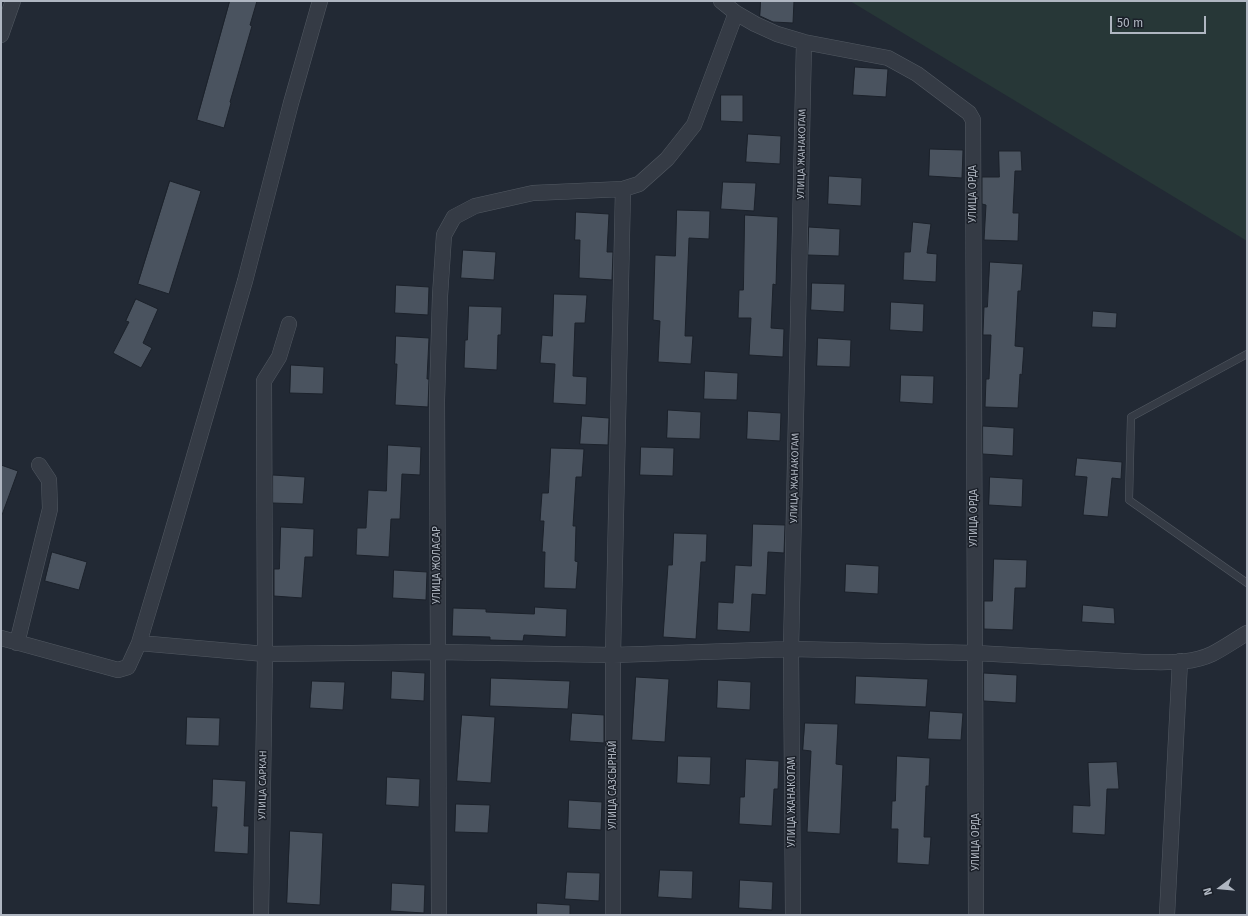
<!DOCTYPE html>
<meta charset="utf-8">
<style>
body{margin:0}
#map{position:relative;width:1248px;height:916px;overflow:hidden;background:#222934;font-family:"Fira Sans",sans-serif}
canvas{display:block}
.frame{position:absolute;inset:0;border:2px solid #afb6c1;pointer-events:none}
.north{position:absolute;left:1200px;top:868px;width:40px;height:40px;-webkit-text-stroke:3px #1b2029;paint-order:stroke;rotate:254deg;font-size:11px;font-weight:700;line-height:16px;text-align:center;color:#afb6c1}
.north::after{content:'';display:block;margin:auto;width:14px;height:18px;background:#afb6c1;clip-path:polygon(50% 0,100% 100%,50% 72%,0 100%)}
.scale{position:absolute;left:1110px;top:16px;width:96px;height:18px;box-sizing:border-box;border:2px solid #afb6c1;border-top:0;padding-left:5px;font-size:12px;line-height:14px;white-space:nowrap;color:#afb6c1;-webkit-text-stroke:3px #1b2029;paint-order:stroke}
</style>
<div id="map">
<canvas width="1248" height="916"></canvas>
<div class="frame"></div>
<div class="north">N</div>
<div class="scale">50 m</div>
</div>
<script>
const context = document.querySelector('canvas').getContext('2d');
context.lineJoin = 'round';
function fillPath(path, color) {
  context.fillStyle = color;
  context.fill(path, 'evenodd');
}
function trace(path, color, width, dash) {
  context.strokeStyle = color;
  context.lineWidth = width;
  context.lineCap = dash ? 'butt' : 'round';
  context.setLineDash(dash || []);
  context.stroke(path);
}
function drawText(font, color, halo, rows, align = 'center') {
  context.font = font + ' "Fira Sans",sans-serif';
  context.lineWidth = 3;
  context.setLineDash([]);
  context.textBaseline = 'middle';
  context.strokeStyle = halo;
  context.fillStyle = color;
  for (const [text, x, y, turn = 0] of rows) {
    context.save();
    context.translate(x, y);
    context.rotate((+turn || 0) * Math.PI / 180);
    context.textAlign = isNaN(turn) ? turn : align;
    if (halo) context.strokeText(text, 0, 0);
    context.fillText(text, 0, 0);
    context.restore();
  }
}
fillPath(new Path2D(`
 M 850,1 L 1247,1 L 1247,241 Z`), '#273737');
const building = new Path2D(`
 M 230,1 L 257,1 L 250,25 L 252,26 L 230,102 L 231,103 L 224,128 L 197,120 Z
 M 761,1 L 794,1 L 793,23 L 773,22 L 760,16 Z
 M 855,67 L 888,69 L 886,97 L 853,95 Z
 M 721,95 L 743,95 L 743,122 L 721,121 Z
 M 748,134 L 781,136 L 780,164 L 746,162 Z
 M 930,149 L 963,150 L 962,178 L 929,176 Z
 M 999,151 L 1021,151 L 1022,171 L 1015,171 L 1013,213 L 1019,213 L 1018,241 L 984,240 L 986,205 L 982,204 L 982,177 L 999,177 Z
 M 829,176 L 862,178 L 861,206 L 828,204 Z
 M 170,181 L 201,191 L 169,294 L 138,284 Z
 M 723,182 L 756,183 L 754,211 L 721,209 Z
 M 677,210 L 710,211 L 709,239 L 689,238 L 685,336 L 693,336 L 691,364 L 658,362 L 660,321 L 653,320 L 655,255 L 675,256 Z
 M 576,212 L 609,214 L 607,252 L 613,252 L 612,280 L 579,278 L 580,240 L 575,240 Z
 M 745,215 L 778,217 L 776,285 L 773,284 L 771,328 L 784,329 L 783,357 L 749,355 L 751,318 L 738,318 L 739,290 L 743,290 Z
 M 913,222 L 931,224 L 927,253 L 937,254 L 936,282 L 903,280 L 904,252 L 910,252 Z
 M 809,227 L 840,229 L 839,256 L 808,255 Z
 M 463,250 L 496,252 L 494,280 L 461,278 Z
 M 990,262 L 1023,264 L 1021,291 L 1018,291 L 1015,346 L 1024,347 L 1022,375 L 1020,374 L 1018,408 L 985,407 L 986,379 L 989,379 L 991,335 L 983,335 L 983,333 L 984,307 L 987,307 Z
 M 812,283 L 845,284 L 844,312 L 811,310 Z
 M 396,285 L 429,287 L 428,315 L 395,313 Z
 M 554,294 L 587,295 L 585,323 L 575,323 L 573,376 L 587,377 L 586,405 L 553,403 L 555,364 L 540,363 L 542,335 L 552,336 Z
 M 136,299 L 158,309 L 143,343 L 152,348 L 141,368 L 113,353 L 129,322 L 126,321 Z
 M 891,302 L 924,304 L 923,332 L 890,330 Z
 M 469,306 L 502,307 L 501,335 L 498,335 L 497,370 L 464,368 L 465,340 L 467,340 Z
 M 1093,311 L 1117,313 L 1116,328 L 1092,327 Z
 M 396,336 L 429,338 L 427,379 L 429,379 L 428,407 L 395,405 L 397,364 L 395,364 Z
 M 818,338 L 851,340 L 850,367 L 817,366 Z
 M 291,365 L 324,367 L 323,394 L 290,393 Z
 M 705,371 L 738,373 L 737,400 L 704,399 Z
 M 901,375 L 934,376 L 933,404 L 900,402 Z
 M 668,410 L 701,412 L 700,439 L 667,438 Z
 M 748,411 L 781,413 L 780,441 L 747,439 Z
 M 582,416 L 609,418 L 608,445 L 580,444 Z
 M 983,426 L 1014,428 L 1013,456 L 983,454 Z
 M 388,445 L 421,447 L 420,475 L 402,474 L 400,519 L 391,519 L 389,557 L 356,555 L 357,528 L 366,528 L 368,490 L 386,491 Z
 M 641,447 L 674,448 L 673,476 L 640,475 Z
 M 551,448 L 584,449 L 582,477 L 576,477 L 573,526 L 576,526 L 575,561 L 578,562 L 576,589 L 544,588 L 545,552 L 542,552 L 544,521 L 540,521 L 542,493 L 548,493 Z
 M 1077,458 L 1122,462 L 1121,479 L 1112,478 L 1108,517 L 1083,515 L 1087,477 L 1075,476 Z
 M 1,465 L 18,471 L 2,515 L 1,515 Z
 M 273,475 L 305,477 L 303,504 L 273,503 Z
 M 990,477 L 1023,479 L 1022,507 L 989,505 Z
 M 753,524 L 785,525 L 784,553 L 768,552 L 766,595 L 752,594 L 750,632 L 717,630 L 718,602 L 733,603 L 735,565 L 751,566 Z
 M 281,527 L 314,529 L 313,557 L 305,557 L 302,598 L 274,596 L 274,569 L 279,569 Z
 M 674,533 L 707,534 L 706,562 L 701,562 L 696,639 L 663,637 L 668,565 L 672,565 Z
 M 52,552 L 87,562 L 79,590 L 45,581 Z
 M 994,559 L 1027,560 L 1026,588 L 1015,588 L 1013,630 L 984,629 L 984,601 L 992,601 Z
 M 846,564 L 879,566 L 878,594 L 845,592 Z
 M 394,570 L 427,572 L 426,600 L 393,598 Z
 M 1083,605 L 1114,608 L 1115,624 L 1082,622 Z
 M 535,607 L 567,609 L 566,637 L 524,635 L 523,641 L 490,640 L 490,637 L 452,636 L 453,608 L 486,609 L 486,612 L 534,614 Z
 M 392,671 L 425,673 L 424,701 L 391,699 Z
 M 984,673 L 1017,675 L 1016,703 L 984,701 Z
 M 856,676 L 928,679 L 926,707 L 855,704 Z
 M 636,677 L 669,679 L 665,742 L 632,740 Z
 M 491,678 L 570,681 L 568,709 L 490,706 Z
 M 718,680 L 751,682 L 750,710 L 717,708 Z
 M 312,681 L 345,682 L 343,710 L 310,708 Z
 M 930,711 L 963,713 L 961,740 L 928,739 Z
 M 572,713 L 604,715 L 604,743 L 570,741 Z
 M 462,715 L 495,717 L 491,783 L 457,781 Z
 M 187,717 L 220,718 L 219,746 L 186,745 Z
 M 805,723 L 838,724 L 836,764 L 843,765 L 840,834 L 807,832 L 811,751 L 803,750 Z
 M 678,756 L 711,757 L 710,785 L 677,783 Z
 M 897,756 L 930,758 L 929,786 L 926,786 L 924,837 L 931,837 L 929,865 L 897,863 L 898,829 L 891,829 L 892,801 L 895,801 Z
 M 746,759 L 779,761 L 778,789 L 774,789 L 772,826 L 739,824 L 740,797 L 744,797 Z
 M 1117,762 L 1119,789 L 1107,789 L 1105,835 L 1072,833 L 1073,805 L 1090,806 L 1088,763 Z
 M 387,777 L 420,779 L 419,807 L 386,805 Z
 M 213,779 L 246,781 L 244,826 L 249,826 L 248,854 L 214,852 L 217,807 L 212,807 Z
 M 569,800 L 602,802 L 601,830 L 568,828 Z
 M 456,804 L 490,805 L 488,833 L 455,832 Z
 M 290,831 L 323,833 L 320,905 L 287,903 Z
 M 660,870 L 693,871 L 692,899 L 658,897 Z
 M 567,872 L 600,873 L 599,901 L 565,899 Z
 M 740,880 L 773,882 L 772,910 L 739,908 Z
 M 392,883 L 425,885 L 424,913 L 391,911 Z
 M 537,903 L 570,905 L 570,915 L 537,915 Z`);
fillPath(building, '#4a535f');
trace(building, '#1c222b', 1);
const service = new Path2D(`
 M 1247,354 L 1131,417 L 1129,500 L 1247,583`);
const minor = new Path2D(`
 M 320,1 L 291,103 L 245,281 L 168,546 L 139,643 L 265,654 L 438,652 L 613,655 L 791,649 L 975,653 L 1143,662 C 1166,662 1191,664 1212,654 C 1224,648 1235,640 1247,633
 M 721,1 L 736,13 L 755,24 L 777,34 L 804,42 L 888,58 L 917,74 L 969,113 L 973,120 L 976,915
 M 1,35 L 13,1
 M 1,638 L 118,670 L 128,667 L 139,643
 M 17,643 L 50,509 L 49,480 L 39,465
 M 261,915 L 265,654 L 264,381 L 279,357 L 289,324
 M 439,915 L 437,400 L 440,296 L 444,235 L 454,217 L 475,206 L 533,193 L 623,189 L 639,184 L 667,159 L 694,125 L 736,13
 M 613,915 L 613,655 L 623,189
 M 793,915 L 791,649 L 804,42
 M 1167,915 L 1180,661`);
trace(service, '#525962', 8);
trace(minor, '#525962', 16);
trace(service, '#353b45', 7);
trace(minor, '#353b45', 15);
drawText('10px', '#afb6c1', '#1b2029', [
 ["УЛИЦА ЖАНАКОГАМ",802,154,-89],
 ["УЛИЦА ОРДА",973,194,-90],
 ["УЛИЦА ЖАНАКОГАМ",795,478,-89],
 ["УЛИЦА ОРДА",974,518,-90],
 ["УЛИЦА ЖОЛАСАР",437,565,-90],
 ["УЛИЦА САРКАН",263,785,-89],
 ["УЛИЦА САЗСЫРНАЙ",613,785,-90],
 ["УЛИЦА ЖАНАКОГАМ",792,802,-90],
 ["УЛИЦА ОРДА",976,842,-90]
]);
</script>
